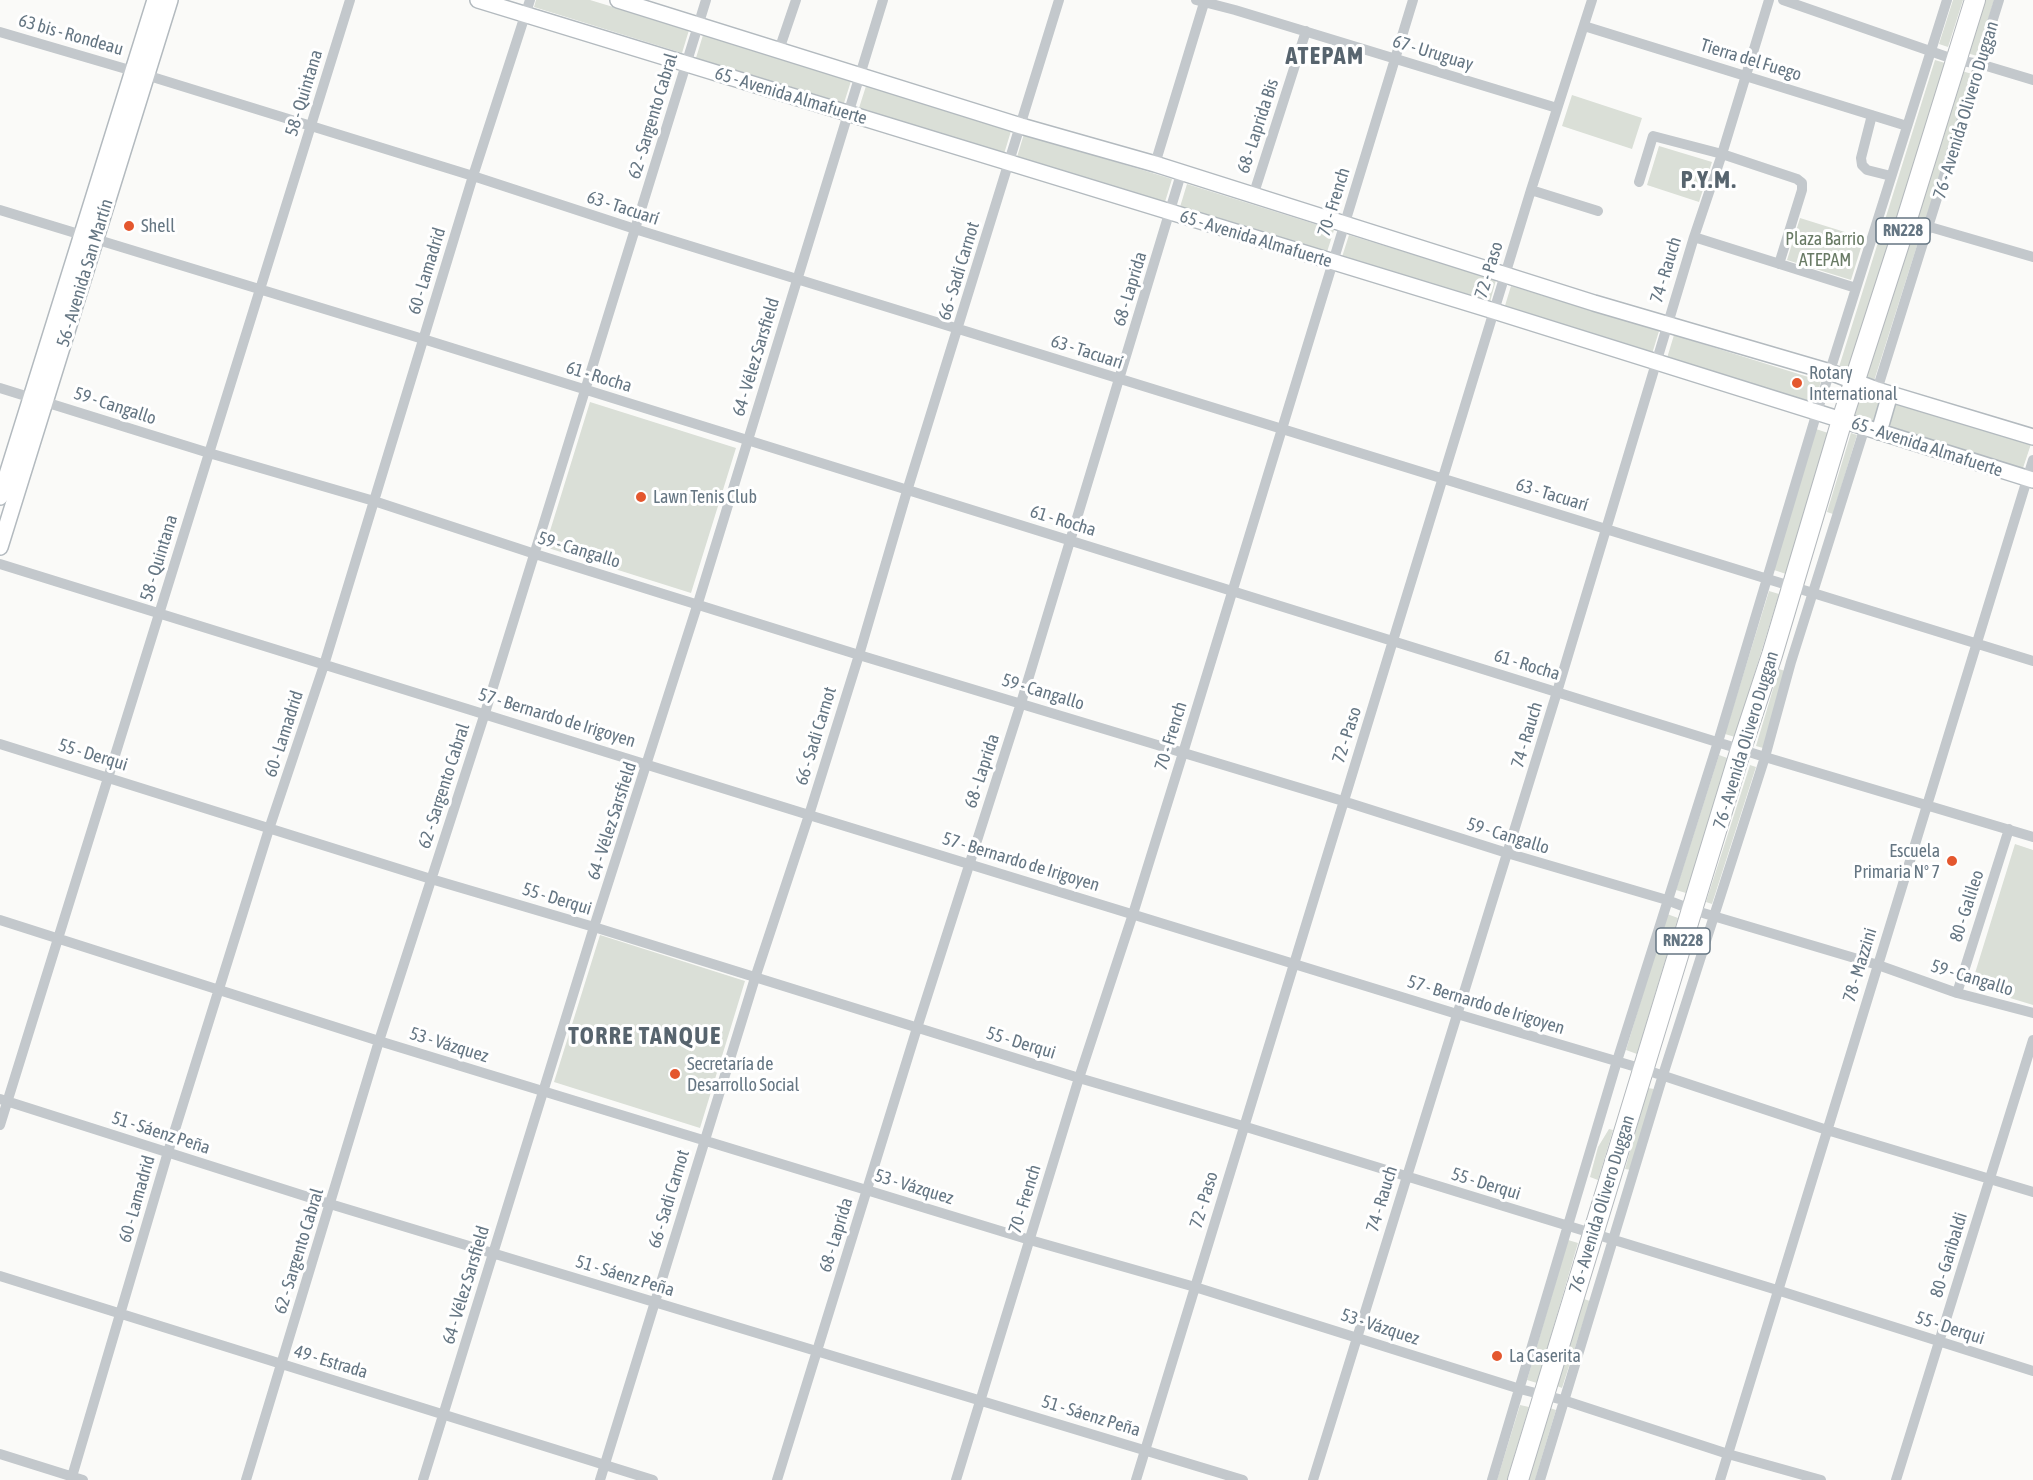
<!DOCTYPE html>
<meta charset="utf-8">
<style>
body{margin:0}
canvas{display:block;background:#fafaf8}
</style>
<canvas width="2033" height="1480"></canvas>
<script>
const context = document.querySelector('canvas').getContext('2d');
context.lineJoin = 'round';
function fillPath(path, color) {
  context.fillStyle = color;
  context.fill(path, 'evenodd');
}
function trace(path, color, width, dash) {
  context.strokeStyle = color;
  context.lineWidth = width;
  context.lineCap = dash ? 'butt' : 'round';
  context.setLineDash(dash || []);
  context.stroke(path);
}
function drawText(font, color, halo, rows, align = 'center') {
  context.font = font + ' "Asap Condensed",sans-serif';
  context.lineWidth = 6;
  context.setLineDash([]);
  context.textBaseline = 'middle';
  context.strokeStyle = halo;
  context.fillStyle = color;
  for (const [text, x, y, turn = 0] of rows) {
    context.save();
    context.translate(x, y);
    context.rotate((+turn || 0) * Math.PI / 180);
    context.textAlign = isNaN(turn) ? turn : align;
    if (halo) context.strokeText(text, 0, 0);
    context.fillText(text, 0, 0);
    context.restore();
  }
}
fillPath(new Path2D(`
 M 536,0 L 590,0 L 689,30 L 682,53 L 534,7 Z
 M 1953,0 L 1963,0 L 1948,47 L 1939,44 Z
 M 1983,0 L 1994,0 L 1977,56 L 1967,53 Z
 M 703,35 L 851,81 L 844,103 L 696,58 Z
 M 1935,60 L 1945,63 L 1850,370 L 1839,367 Z
 M 1962,71 L 1972,74 L 1926,219 L 1916,216 Z
 M 866,86 L 1011,131 L 1004,154 L 859,108 Z
 M 1572,95 L 1642,118 L 1632,149 L 1562,126 Z
 M 1024,134 L 1172,179 L 1165,202 L 1017,157 Z
 M 1659,146 L 1712,162 L 1699,202 L 1647,185 Z
 M 1187,184 L 1334,230 L 1327,252 L 1180,207 Z
 M 1800,218 L 1864,238 L 1851,280 L 1787,260 Z
 M 1912,230 L 1921,233 L 1874,381 L 1865,379 Z
 M 1349,235 L 1496,280 L 1490,302 L 1342,257 Z
 M 1511,286 L 1659,331 L 1652,354 L 1504,309 Z
 M 1674,335 L 1821,381 L 1815,403 L 1667,358 Z
 M 1861,392 L 1882,398 L 1875,424 L 1853,417 Z
 M 1895,401 L 2031,444 L 2022,471 L 1886,428 Z
 M 590,402 L 736,448 L 691,593 L 545,547 Z
 M 1816,429 L 1828,433 L 1786,574 L 1774,570 Z
 M 1851,433 L 1857,435 L 1833,514 L 1827,512 Z
 M 1769,591 L 1779,594 L 1735,737 L 1725,734 Z
 M 1779,669 L 1785,671 L 1763,748 L 1756,746 Z
 M 1719,755 L 1730,759 L 1686,893 L 1676,890 Z
 M 1750,765 L 1756,767 L 1712,904 L 1706,902 Z
 M 2015,844 L 2033,850 L 2033,1005 L 1971,986 Z
 M 1667,914 L 1678,918 L 1637,1054 L 1626,1050 Z
 M 600,935 L 745,981 L 700,1128 L 554,1082 Z
 M 1648,1088 L 1654,1089 L 1631,1170 L 1625,1169 Z
 M 1609,1129 L 1613,1130 L 1598,1180 L 1590,1177 L 1598,1147 Z
 M 1568,1240 L 1578,1243 L 1537,1383 L 1527,1380 Z
 M 1584,1299 L 1590,1301 L 1562,1388 L 1557,1386 Z
 M 1520,1405 L 1529,1407 L 1507,1480 L 1497,1480 Z
 M 1550,1408 L 1556,1410 L 1535,1480 L 1528,1480 Z`), '#dadfd7');
const secondary = new Path2D(`
 M 478,0 L 1494,311 L 2033,480
 M 618,0 L 1021,126 L 1155,164 L 1594,303 L 1830,372 L 1877,390 L 2033,437
 M 1879,432 L 1890,394
 M 0,497 L 155,0
 M 0,547 L 170,0`);
const highway = new Path2D(`
 M 1518,1480 L 1741,749 L 1772,655 L 1842,420 L 1906,222 L 1975,0`);
trace(secondary, '#b3babf', 18);
trace(highway, '#b4b9bd', 22);
trace(new Path2D(`
 M 1196,0 L 1235,10 L 1557,108
 M 1783,0 L 1956,60 L 1980,64 L 2033,80
 M 1584,26 L 1907,126
 M 0,32 L 133,71 L 473,176 L 635,229 L 2033,661
 M 779,50 L 796,0
 M 1872,115 L 1861,158 L 1862,165 L 1867,170 L 1891,176
 M 1155,164 L 1204,3
 M 1639,182 L 1653,136 L 1722,154 L 1797,179 L 1802,183 L 1802,190 L 1779,264
 M 1531,190 L 1598,211
 M 1253,196 L 1306,31
 M 0,210 L 423,339 L 1765,757 L 2033,837
 M 1906,222 L 1930,227 L 2033,257
 M 1694,237 L 1856,288
 M 0,388 L 209,453 L 374,501 L 535,554 L 859,655 L 1343,801 L 1507,853 L 1667,900 L 1693,910 L 1878,965 L 1957,993 L 2033,1013
 M 1877,390 L 1999,0
 M 0,564 L 809,815 L 1457,1014 L 1643,1069 L 1827,1130 L 2033,1192
 M 0,744 L 431,879 L 594,927 L 1079,1078 L 1243,1126 L 1777,1290 L 2033,1371
 M 0,920 L 379,1041 L 1030,1240 L 1195,1287 L 1520,1389 L 1563,1400 L 1728,1454 L 1821,1480
 M 1957,993 L 2009,829
 M 0,1099 L 330,1204 L 1243,1480
 M 0,1125 L 350,0
 M 0,1276 L 653,1480
 M 0,1454 L 83,1480
 M 71,1480 L 168,1152 L 269,829 L 324,665 L 473,176 L 530,0
 M 246,1480 L 379,1041 L 485,713 L 706,0
 M 423,1480 L 594,927 L 698,603 L 883,0
 M 600,1480 L 755,978 L 809,815 L 859,655 L 907,491 L 1059,0
 M 777,1480 L 917,1028 L 1021,703 L 1181,174
 M 956,1480 L 1079,1078 L 1133,914 L 1183,753 L 1413,0
 M 1136,1480 L 1531,190 L 1592,0
 M 1313,1480 L 1557,692 L 1694,237 L 1722,154 L 1769,0
 M 1492,1480 L 1617,1061 L 1718,742 L 1817,412 L 1947,0
 M 1540,1480 L 1663,1075 L 1765,757 L 1791,662 L 1865,427
 M 1720,1480 L 2033,460
 M 1896,1480 L 2033,1040`), '#c3c8cc', 10);
trace(secondary, '#fff', 15);
trace(highway, '#fff', 20);
for (const [x, y, r, color] of [
 [129,226,6,"#e4572e"],
 [1797,383,6,"#e4572e"],
 [641,497,6,"#e4572e"],
 [1952,861,6,"#e4572e"],
 [675,1074,6,"#e4572e"],
 [1497,1356,6,"#e4572e"]
]) {
  const dot = new Path2D();
  dot.arc(x, y, r, 0, 2 * Math.PI);
  context.fillStyle = color;
  context.fill(dot);
  trace(dot, '#fff', 2);
}
for (const [x, y, w] of [
 [1903,231,54],
 [1683,941,54]
]) {
  const box = new Path2D();
  box.roundRect(x - w / 2, y - 13, w, 26, 4.5);
  context.fillStyle = '#fff';
  context.fill(box);
  trace(box, '#657683', 1.5);
}
drawText('bold 16px', '#657683', null, [
 ["RN228",1903,231],
 ["RN228",1683,941]
]);
drawText('18px', '#657683', '#fff', [
 ["63 bis - Rondeau",71,35,16],
 ["67 - Uruguay",1433,53,17],
 ["Tierra del Fuego",1751,60,17],
 ["58 - Quintana",304,93,-73],
 ["65 - Avenida Almafuerte",791,96,17],
 ["76 - Avenida Olivero Duggan",1966,110,-73],
 ["62 - Sargento Cabral",653,116,-73],
 ["68 - Laprida Bis",1258,126,-72],
 ["70 - French",1334,202,-73],
 ["63 - Tacuarí",623,208,18],
 ["65 - Avenida Almafuerte",1256,239,17],
 ["72 - Paso",1489,270,-73],
 ["74 - Rauch",1666,270,-73],
 ["60 - Lamadrid",427,271,-73],
 ["66 - Sadi Carnot",959,271,-73],
 ["56 - Avenida San Martín",85,273,-73],
 ["68 - Laprida",1130,289,-73],
 ["63 - Tacuarí",1087,352,18],
 ["64 - Vélez Sarsfield",756,357,-73],
 ["61 - Rocha",599,377,17],
 ["59 - Cangallo",115,406,18],
 ["65 - Avenida Almafuerte",1927,447,18],
 ["63 - Tacuarí",1552,495,17],
 ["61 - Rocha",1063,521,17],
 ["59 - Cangallo",579,550,17],
 ["58 - Quintana",159,558,-73],
 ["61 - Rocha",1527,665,17],
 ["59 - Cangallo",1043,692,17],
 ["57 - Bernardo de Irigoyen",557,718,17],
 ["60 - Lamadrid",284,734,-72],
 ["72 - Paso",1347,735,-72],
 ["74 - Rauch",1527,735,-73],
 ["66 - Sadi Carnot",816,736,-73],
 ["70 - French",1171,736,-73],
 ["76 - Avenida Olivero Duggan",1746,740,-73],
 ["55 - Derqui",93,755,17],
 ["68 - Laprida",982,771,-72],
 ["62 - Sargento Cabral",444,786,-72],
 ["64 - Vélez Sarsfield",612,821,-72],
 ["59 - Cangallo",1508,836,17],
 ["57 - Bernardo de Irigoyen",1021,862,17],
 ["55 - Derqui",557,899,17],
 ["80 - Galileo",1967,906,-72],
 ["78 - Mazzini",1860,965,-73],
 ["59 - Cangallo",1972,978,17],
 ["57 - Bernardo de Irigoyen",1486,1005,17],
 ["55 - Derqui",1021,1043,17],
 ["53 - Vázquez",449,1045,17],
 ["51 - Sáenz Peña",161,1133,18],
 ["55 - Derqui",1486,1184,17],
 ["53 - Vázquez",914,1187,17],
 ["60 - Lamadrid",137,1199,-74],
 ["66 - Sadi Carnot",669,1199,-73],
 ["70 - French",1025,1199,-73],
 ["74 - Rauch",1382,1199,-73],
 ["72 - Paso",1204,1200,-73],
 ["76 - Avenida Olivero Duggan",1602,1204,-73],
 ["68 - Laprida",836,1235,-73],
 ["62 - Sargento Cabral",299,1251,-73],
 ["80 - Garibaldi",1949,1255,-73],
 ["51 - Sáenz Peña",625,1276,17],
 ["64 - Vélez Sarsfield",466,1285,-73],
 ["53 - Vázquez",1380,1327,18],
 ["55 - Derqui",1950,1328,18],
 ["49 - Estrada",331,1362,17],
 ["51 - Sáenz Peña",1091,1416,17]
]);
drawText('18px', '#657683', '#fff', [
 ["Shell",141,226],
 ["Rotary",1809,373],
 ["International",1809,394],
 ["Lawn Tenis Club",653,497],
 ["Escuela",1940,851,"right"],
 ["Primaria N° 7",1940,872,"right"],
 ["Secretaría de",687,1064],
 ["Desarrollo Social",687,1085],
 ["La Caserita",1509,1356]
], 'left');
drawText('18px', '#687a64', '#fff', [
 ["Plaza Barrio",1825,239],
 ["ATEPAM",1825,260]
]);
context.letterSpacing = '1.5px';
drawText('bold 24px', '#57646e', '#fff', [
 ["ATEPAM",1325,56],
 ["P.Y.M.",1709,180],
 ["TORRE TANQUE",645,1036]
]);
context.letterSpacing = '0px';
</script>
